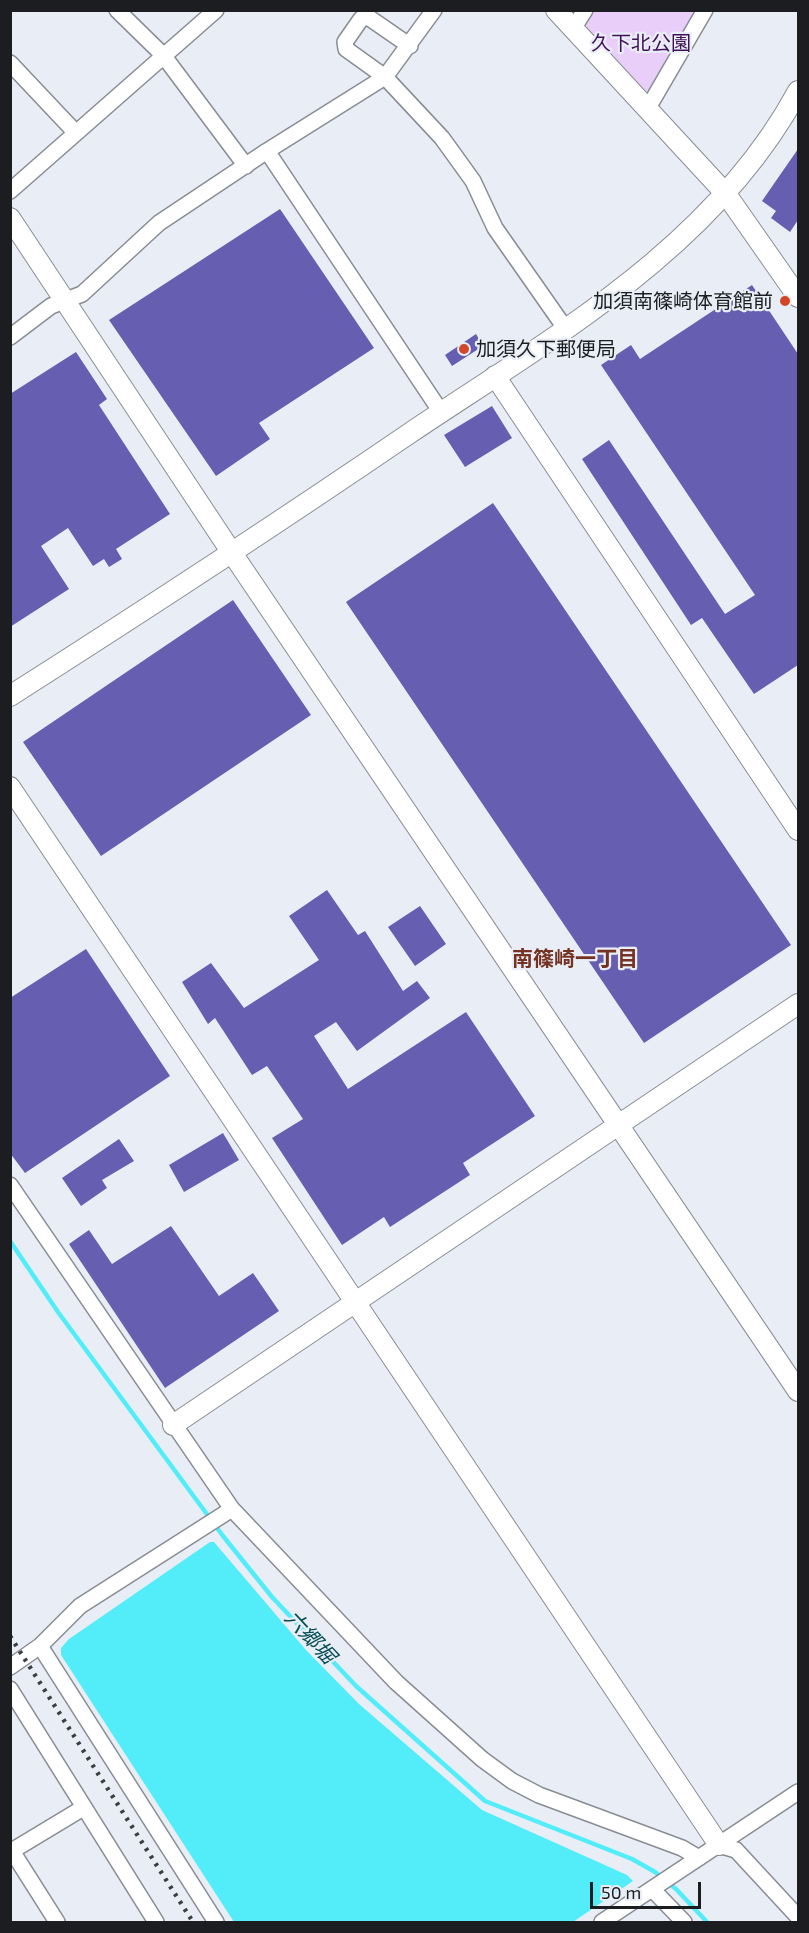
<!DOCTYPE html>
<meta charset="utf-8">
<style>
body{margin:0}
#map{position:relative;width:809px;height:1933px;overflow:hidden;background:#e9eef6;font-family:"Exo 2",sans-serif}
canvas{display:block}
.frame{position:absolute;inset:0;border:12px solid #1b1d20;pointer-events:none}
.scale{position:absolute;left:590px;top:1882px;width:111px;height:27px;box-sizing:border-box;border:3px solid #1b1d20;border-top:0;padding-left:8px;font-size:18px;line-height:21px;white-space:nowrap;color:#1b1d20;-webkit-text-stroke:4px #e9eef6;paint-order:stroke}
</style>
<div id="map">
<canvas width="809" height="1933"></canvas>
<div class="frame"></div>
<div class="scale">50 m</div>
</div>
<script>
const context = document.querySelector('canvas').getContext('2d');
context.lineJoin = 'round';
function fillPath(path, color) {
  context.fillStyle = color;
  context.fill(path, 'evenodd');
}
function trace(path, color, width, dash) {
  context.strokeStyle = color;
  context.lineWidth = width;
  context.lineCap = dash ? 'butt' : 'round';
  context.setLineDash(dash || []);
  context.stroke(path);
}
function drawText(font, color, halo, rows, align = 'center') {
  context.font = font + ' "Exo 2","Noto Sans JP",sans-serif';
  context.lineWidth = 4.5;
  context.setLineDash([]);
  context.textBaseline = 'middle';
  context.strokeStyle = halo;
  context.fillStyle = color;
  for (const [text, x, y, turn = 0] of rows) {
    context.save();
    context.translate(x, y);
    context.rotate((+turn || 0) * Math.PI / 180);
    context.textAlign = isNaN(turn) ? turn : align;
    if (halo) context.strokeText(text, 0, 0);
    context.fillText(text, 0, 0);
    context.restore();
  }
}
fillPath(new Path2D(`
 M 594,11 L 697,11 L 651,90 L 643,91 L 586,30 L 587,23 Z`), '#e9cefa');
fillPath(new Path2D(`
 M 210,1542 L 214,1542 L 306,1650 L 359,1704 L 482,1810 L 627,1875 L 633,1881 L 573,1922 L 234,1922 L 61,1655 L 61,1648 L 69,1639 Z`), '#53edf9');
trace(new Path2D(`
 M 10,1241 L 58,1312 L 223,1536 L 272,1597 L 356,1686 L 485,1801 L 632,1859 L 655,1872 L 676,1889 L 707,1922`), '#53edf9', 4.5);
fillPath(new Path2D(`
 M 798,149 L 798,220 L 790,232 L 771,218 L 776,211 L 762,201 Z
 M 280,209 L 374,348 L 259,423 L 270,439 L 216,476 L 109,320 Z
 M 752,285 L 798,354 L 798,665 L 754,694 L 702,618 L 691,625 L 582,459 L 609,440 L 725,614 L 755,595 L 601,365 L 631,345 L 640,359 Z
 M 476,334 L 483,346 L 452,366 L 445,355 Z
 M 76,352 L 107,399 L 99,405 L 170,514 L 116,549 L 122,559 L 109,567 L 104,559 L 93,566 L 68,528 L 41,546 L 69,589 L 10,627 L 10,394 Z
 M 492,406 L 512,438 L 465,467 L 444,435 Z
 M 493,503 L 791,945 L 644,1043 L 346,602 Z
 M 233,600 L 311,715 L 101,856 L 23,742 Z
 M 327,890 L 358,935 L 365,931 L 403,991 L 417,981 L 430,998 L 357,1051 L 336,1022 L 314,1036 L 348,1089 L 466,1012 L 535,1116 L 463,1163 L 470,1175 L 390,1227 L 384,1217 L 342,1245 L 272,1138 L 303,1119 L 267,1066 L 252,1075 L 215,1018 L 208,1024 L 182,982 L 211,963 L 244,1008 L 319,960 L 289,916 Z
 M 420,906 L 446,944 L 415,966 L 388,927 Z
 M 86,949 L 170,1076 L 25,1173 L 10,1153 L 10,998 Z
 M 223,1133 L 239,1160 L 184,1192 L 169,1165 Z
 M 119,1139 L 134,1161 L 102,1180 L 107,1188 L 81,1206 L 62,1178 Z
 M 171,1226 L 219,1296 L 253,1273 L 279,1311 L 165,1388 L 69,1244 L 89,1230 L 112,1264 Z`), '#655eb1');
const minor = new Path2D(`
 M 117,10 L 163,55 L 246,166
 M 573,29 L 585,10
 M 410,46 L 368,17 L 361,19 L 345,42 L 346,49 L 385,77 L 442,138 L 473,181 L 495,228 L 565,328
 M 10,63 L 76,133
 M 648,108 L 705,10
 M 267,151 L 441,412
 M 10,191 L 216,10
 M 10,337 L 51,306 L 82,294 L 159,223 L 267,151 L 385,77 L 434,10
 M 10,1185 L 232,1509 L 396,1682 L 482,1759 L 512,1781 L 539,1795 L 682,1848 L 699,1858
 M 40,1646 L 216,1922
 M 10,1667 L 40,1646 L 80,1606 L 232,1509
 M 10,1689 L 156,1922
 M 719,1845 L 736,1850 L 798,1917
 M 12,1851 L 57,1922
 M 10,1852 L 83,1808
 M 652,1889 L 684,1922
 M 602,1922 L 798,1792`);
const tertiary = new Path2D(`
 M 556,10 L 726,194 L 798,297
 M 10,218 L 232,553 L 798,1391
 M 495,376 L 798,830
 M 10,696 C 145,610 278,523 410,433 C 553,337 714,247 798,91
 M 10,787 L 719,1845
 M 173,1425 L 798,1004`);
trace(minor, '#888d94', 18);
trace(tertiary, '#888d94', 22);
trace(minor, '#fff', 15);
trace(tertiary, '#fff', 20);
trace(new Path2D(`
 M 10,1636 L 193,1922`), '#3c3e42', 4.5, [3, 6]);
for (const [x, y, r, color] of [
 [785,301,6,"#d14728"],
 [464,349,6,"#d14728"]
]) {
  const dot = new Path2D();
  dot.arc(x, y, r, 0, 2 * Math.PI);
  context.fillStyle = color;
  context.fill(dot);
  trace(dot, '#e9eef6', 2);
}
drawText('20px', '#421059', '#e9eef6', [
 ["久下北公園",641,43]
]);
drawText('20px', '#1b1d20', '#e9eef6', [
 ["加須南篠崎体育館前",773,301],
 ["加須久下郵便局",476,349,"left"]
], 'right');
drawText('bold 21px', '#753122', '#e9eef6', [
 ["南篠崎一丁目",575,959]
]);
drawText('italic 21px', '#074e53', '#e9eef6', [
 ["六郷堀",310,1637,47]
]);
</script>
